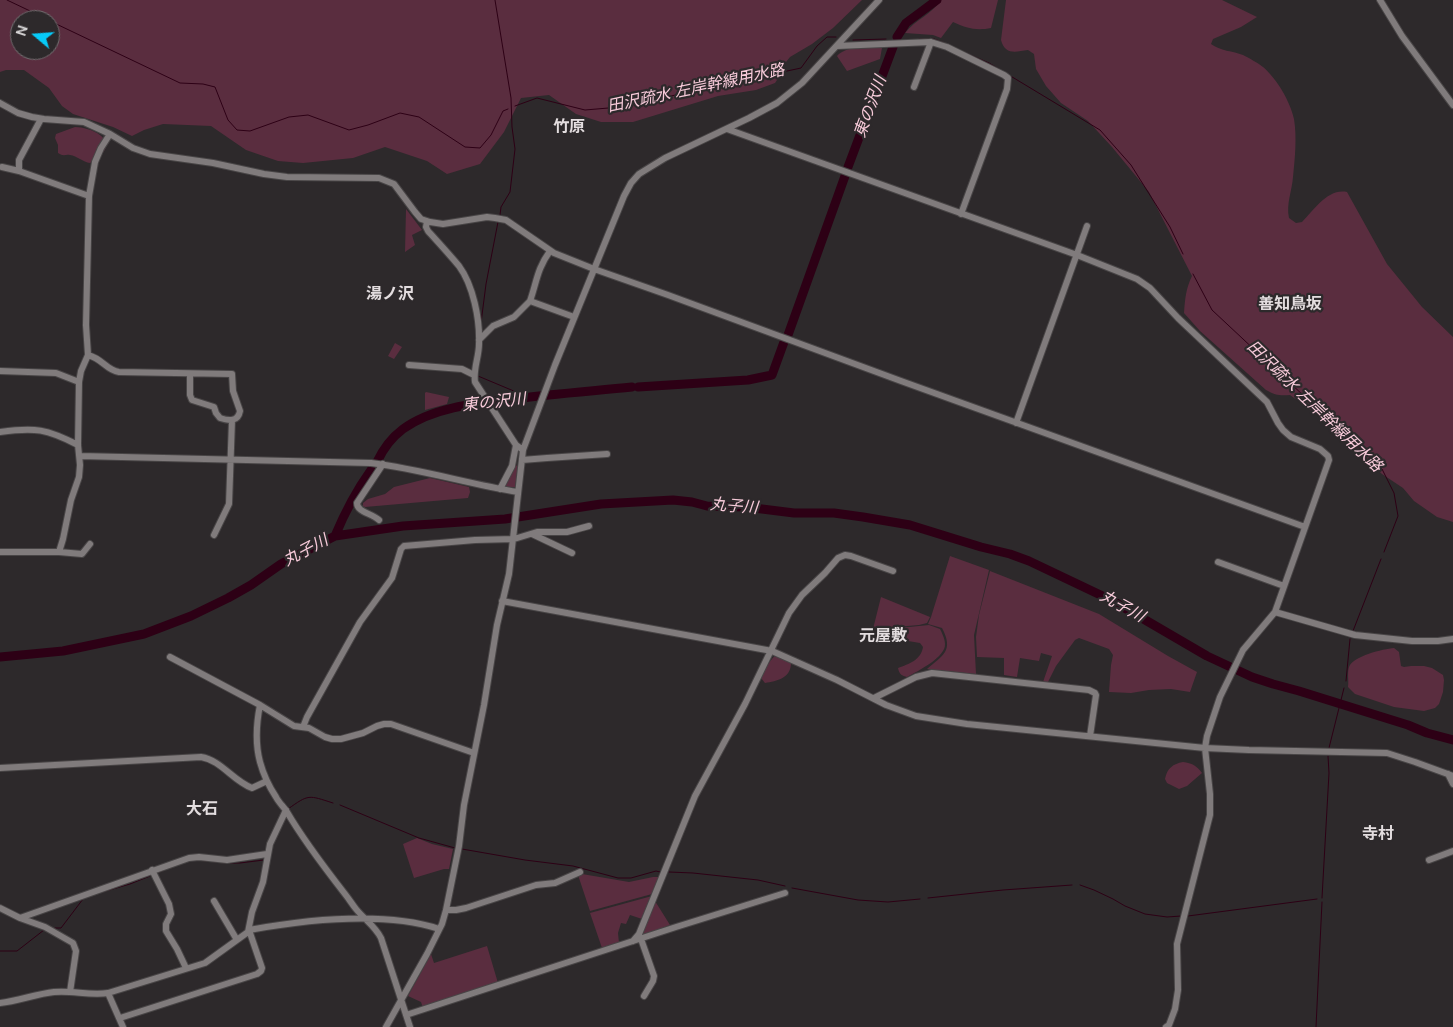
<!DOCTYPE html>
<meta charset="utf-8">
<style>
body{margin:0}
#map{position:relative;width:1453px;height:1027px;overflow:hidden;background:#2d292b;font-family:"DM Sans",sans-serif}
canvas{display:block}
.north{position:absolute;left:10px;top:10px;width:50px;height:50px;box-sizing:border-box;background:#2d292b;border:1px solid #716e70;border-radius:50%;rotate:288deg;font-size:14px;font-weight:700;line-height:20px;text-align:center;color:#d8d6d7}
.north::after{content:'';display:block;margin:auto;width:18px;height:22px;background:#07cbf9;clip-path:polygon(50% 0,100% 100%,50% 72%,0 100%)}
</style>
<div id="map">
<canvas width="1453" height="1027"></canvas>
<div class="north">N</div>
</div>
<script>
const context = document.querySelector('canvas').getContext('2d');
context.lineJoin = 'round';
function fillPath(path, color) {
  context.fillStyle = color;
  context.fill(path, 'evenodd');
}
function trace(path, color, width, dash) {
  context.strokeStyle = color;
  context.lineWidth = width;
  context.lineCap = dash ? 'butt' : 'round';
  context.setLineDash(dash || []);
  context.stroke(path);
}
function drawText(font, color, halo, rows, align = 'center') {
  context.font = font + ' "DM Sans","Noto Sans JP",sans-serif';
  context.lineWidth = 4.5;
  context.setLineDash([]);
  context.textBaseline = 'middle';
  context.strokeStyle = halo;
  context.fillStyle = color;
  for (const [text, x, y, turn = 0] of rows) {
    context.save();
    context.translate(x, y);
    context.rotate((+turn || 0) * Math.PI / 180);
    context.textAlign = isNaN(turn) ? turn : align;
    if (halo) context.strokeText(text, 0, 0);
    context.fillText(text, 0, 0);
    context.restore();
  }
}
fillPath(new Path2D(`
 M 0,0 L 862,0 L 833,28 L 812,44 L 790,57 L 782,67 L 779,77 L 775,83 L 756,90 L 718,96 L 633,122 L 601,122 L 576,114 L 549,95 L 521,98 L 504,132 L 480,164 L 447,174 L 427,161 L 385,147 L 353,158 L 303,163 L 278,161 L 246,150 L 211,126 L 163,124 L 144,130 L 132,136 L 113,127 L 73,114 L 62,106 L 49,88 L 24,70 L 6,70 L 0,72 ZM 20,20 L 50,20 L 50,50 L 20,50 Z
 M 941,0 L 998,0 L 991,28 C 976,31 966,28 953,22 L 941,38 L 933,35 L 905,33 C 915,20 932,14 941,0 Z
 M 1006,0 L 1222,0 L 1257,17 L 1241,27 L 1213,39 L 1211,44 C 1220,51 1233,51 1243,55 C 1249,58 1258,63 1263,67 C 1277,79 1290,101 1294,119 C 1297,137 1295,158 1293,177 C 1292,191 1286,204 1289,218 L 1296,223 L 1302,222 C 1314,210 1328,188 1347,192 L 1387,264 L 1422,307 L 1453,337 L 1453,522 L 1437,517 L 1414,501 L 1403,488 L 1382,474 L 1345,439 L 1313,412 L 1290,395 C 1280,396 1275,395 1266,390 L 1200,331 L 1184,313 C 1185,299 1186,288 1192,276 L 1149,192 L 1112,147 L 1088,121 L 1061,103 L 1046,86 L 1036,69 L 1034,54 L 1028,50 C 1015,52 1005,55 1001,40 Z
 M 881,47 L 882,48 L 880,59 L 847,71 L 837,56 C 847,45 867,48 881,47 Z
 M 75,127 C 90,127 119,139 100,156 C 97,159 93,161 90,163 C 83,162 77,156 70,155 C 65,154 64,157 58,153 L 58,145 L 55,138 L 56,134 Z
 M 406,209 L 422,230 L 412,235 L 415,245 L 405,252 Z
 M 395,343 L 402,347 L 394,359 L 388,356 Z
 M 426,392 L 449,397 L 447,404 L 425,410 L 425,393 Z
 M 515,465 L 518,466 L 515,487 L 504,487 Z
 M 430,478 L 469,487 L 470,492 L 468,498 L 365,507 L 363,506 L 363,503 L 368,499 L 385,494 L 394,487 Z
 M 950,556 L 989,570 L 974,635 L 976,674 L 927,669 C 943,655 954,651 942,628 L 928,624 L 931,617 Z
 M 990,571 L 1099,614 L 1168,656 L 1197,672 L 1190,692 L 1171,689 L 1149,690 L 1131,693 L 1109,692 L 1111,665 L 1113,655 L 1109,649 L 1079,638 L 1075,640 L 1056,666 L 1048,682 L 1043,682 L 1052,656 L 1041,653 L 1039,661 L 1020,658 L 1017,677 L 1004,675 L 1004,658 L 977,657 L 976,637 L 979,615 Z
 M 881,597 L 930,617 L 927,623 L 919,625 L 873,629 Z
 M 929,625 L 940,629 C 942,633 945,639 945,644 C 946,657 918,671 907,677 C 902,676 899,674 898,668 C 909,664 921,660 923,647 L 920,643 L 908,641 L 873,640 L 872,636 L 875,632 L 879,630 Z
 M 1394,648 L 1399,652 L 1401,666 L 1404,667 L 1411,666 L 1424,666 L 1432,668 L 1443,675 L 1444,680 L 1443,692 L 1439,704 L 1435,708 L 1424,711 L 1394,707 L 1355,694 L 1348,687 C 1349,681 1347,673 1349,667 C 1353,656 1383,649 1394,648 Z
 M 775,656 L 787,660 L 791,663 C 791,678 777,681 765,683 L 761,678 C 764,671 769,661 775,656 Z
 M 1183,762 C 1192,763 1197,766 1202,773 L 1187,786 L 1179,789 L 1167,783 L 1165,779 C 1167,768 1173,764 1183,762 Z
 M 417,838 L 432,844 L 453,849 L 449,869 L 444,869 L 414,878 L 403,844 Z
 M 582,874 L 629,882 L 653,877 L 660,877 L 652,894 L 590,911 L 578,875 Z
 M 652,896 L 642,919 L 630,915 L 626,924 L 621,923 L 618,933 L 619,943 L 602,948 L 590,913 Z
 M 655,901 L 670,925 L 643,936 L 641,935 Z
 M 487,946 L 498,983 L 423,1008 L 421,1002 L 408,996 L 431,954 L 434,963 Z`), '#5a2d3f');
trace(new Path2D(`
 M 7,0 L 49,20
 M 495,0 L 511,98 L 512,127 L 515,149 L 510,192 L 501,207 L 500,215
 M 50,21 L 180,83 L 203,84 L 215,87 L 228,120 L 237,130 L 250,131 L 289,117 L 308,115 L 349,130 L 368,125 L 400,113 L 419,117 L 465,147 L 480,148 L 491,135 L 503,111 L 508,109
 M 919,39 L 934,39 L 945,43
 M 853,40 L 886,39
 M 957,49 L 989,63 L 1100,130 L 1131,165 L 1170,227 L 1183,254
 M 515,106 L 537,98 L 585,110 L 620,107 L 801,68 L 817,46 L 827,37 L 836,37
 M 1193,274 L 1212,310 L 1382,469 L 1394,493 L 1398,516 L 1384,552
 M 481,323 L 486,284 L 498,222
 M 478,376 L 528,397
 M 1353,631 L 1381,559
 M 1346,681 L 1350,639
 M 1329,748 L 1344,688
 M 340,805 L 419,838 L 455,848
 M 288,809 C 309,794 308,795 333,803
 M 462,849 L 525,860 L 573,866 L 618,878 L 631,878 L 656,871 L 660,872
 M 197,860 L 226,863
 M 230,863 L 240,863 L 264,860
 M 669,872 L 693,873 L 758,880 L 785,886
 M 157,873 L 165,870
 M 1080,885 L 1094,890 L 1113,899 L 1125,906 L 1145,914 L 1167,917 L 1181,916
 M 792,888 L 858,900 L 888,902 L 920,899
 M 99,893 L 130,884 L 150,876
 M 928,898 L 1003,890 L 1072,885
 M 1322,898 L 1329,773 L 1328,756
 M 1188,916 L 1317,899
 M 55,928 L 61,928 L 83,899
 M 0,951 L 17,951 L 44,930
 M 1316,1027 L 1322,902`), '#2d0015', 1);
trace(new Path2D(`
 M 897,37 L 906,23 L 937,0
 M 848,167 L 893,47
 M 788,335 L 845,176
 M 638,387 L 748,380 L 772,375 L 784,342
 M 377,462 C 383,449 391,438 403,429 C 433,407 477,403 513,399 C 552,394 592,391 632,387
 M 335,536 C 345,512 356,491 371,470
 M 0,657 L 63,651 L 144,634 L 191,616 L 228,598 L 251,585 L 281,564 L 335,536 L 403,526 L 505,519 L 601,504 L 673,500 L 692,502 L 707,506 L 746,507 L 794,513 L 834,513 L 863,517 L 910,525 L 981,547 L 1010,554 L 1029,561 L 1111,600 L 1207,656 L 1252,677 L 1273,684 L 1299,691 L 1408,725 L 1427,733 L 1453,740`), '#2d0015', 9);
const minor = new Path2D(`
 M 1380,0 L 1402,36 L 1453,105
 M 837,46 L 931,42 L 947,47 L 1004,75 L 1008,78 L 1007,89 L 961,214
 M 914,87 L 931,42
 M 0,103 L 18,113 L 32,117 L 44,119 L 84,122 L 110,134 L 133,148 L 150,154 L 213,163 L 264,174 L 287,177 L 379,178 L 394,184 L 415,212 L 421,219 L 430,222 L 443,224 L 487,217 L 495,218 L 506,220 L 554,253 L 594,269 L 668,295 L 901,381 L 1305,527
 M 41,119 L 19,160 L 19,171 L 89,196
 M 727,129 L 1077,255 L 1137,279 L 1150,288 L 1178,318 L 1267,402 L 1278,423 L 1283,430 L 1291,437 L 1320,449 L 1328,456 L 1329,460 L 1275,612 L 1243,650 L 1220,697 L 1207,736 L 1205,748 L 1210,794 L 1210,815 L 1177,944 L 1178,990 L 1175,1009 L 1169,1025 L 1166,1027
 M 2,167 L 19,171
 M 427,221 L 426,227 L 428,231 C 438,242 449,254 459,266 C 473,285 480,319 479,344 C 479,357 473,369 475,382 L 516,445 L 523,450
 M 530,301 C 537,281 537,269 550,251
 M 479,340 L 493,326 L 514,317 L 530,301 L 574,317
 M 88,355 C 103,359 106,370 119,372 L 232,374 L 233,391 L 240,411 C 238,422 229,421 220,418 L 216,413 L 214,407 L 192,400 L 190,395 L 190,374
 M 409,365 L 462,369 L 474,375
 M 0,371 L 56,373 L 79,382
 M 1016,423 L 1087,226
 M 0,432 C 35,427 47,429 78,445
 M 80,456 L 371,463 C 420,469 469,484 518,492
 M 522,460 L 547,458 L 607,454
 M 500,489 L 512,466 L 516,445
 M 379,520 C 371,513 357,512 357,503 L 383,464
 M 532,534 L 572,553
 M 214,535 L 229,504 L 232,420
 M 0,552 L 59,552 L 82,554 L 90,544
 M 59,552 L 63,539 L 71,500 L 79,477 L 80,465 L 78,445 L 79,382 L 81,371 L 88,355 L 86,325 L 89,196 L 95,162 L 101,148 L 110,134
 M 1218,562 L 1284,586
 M 502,601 L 772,651 L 837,680 L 886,705 L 916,716 L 967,724 L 1205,748 L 1249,750 L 1387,753 L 1415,762 L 1453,776
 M 1275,612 L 1355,635 L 1412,641 L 1438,641 L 1453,639
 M 170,657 L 260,705 C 256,725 255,743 260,762 C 263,773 270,788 276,797 C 279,803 284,807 287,812 C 304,841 324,867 345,894 C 349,899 352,904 356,909 C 364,919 375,926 381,938 L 410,1027
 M 874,698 L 916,677 L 932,673 L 1089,690 L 1095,693 L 1096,695 L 1090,736
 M 260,705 L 294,726 L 309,728 L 325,737 L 332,739 L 341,739 L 363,733 L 377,726 L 384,724 L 391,724 L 474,753
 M 303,727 L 307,717 L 360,622 L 392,578 L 401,549 L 404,546 L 475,540 L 514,539 L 537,532 L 567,532 L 589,526
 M 0,768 L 201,757 C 221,760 233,781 252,788 L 267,781
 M 1448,774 L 1453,784
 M 1429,860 L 1453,851
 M 152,870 L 169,904 L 171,914 L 166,924 L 166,931 L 177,949 L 186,968
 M 214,901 L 237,940
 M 0,908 L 20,918 L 189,858 L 199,857 L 227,860 L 267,854
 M 446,910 L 456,910 L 466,908 L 536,885 L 555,883 L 580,872
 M 20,918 L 45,927 L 73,943 L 76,951 L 70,992
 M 641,939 L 654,976 L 653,981 L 644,996
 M 633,941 L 639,934 L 695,796 L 745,704 L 789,613 L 802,595 L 825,573 L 838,558 L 845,555 L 851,556 L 893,571
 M 108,993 L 123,1027
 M 0,1003 C 18,1001 36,994 54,992 C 72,990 90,996 108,993 L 205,963 L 248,932 L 252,912 L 263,882 L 270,844 L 286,810
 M 406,1015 L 676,927 L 785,893
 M 120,1018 L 257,974 L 261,971 L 262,968 L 249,930 C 305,920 384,911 439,929
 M 386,1027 L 427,954 L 442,924 L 446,910 L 459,846 L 464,805 L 484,705 L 497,625 L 509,574 L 523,450 L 555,365 L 624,196 L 631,183 L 639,174 L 665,158 L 749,118 L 777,103 L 802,83 L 879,0`);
trace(minor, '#484546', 8);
trace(minor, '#807b7c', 6);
drawText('italic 16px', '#f8cbda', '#2d292b', [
 ["田沢疏水 左岸幹線用水路",696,89,-12],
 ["東の沢川",871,107,-70],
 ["東の沢川",494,403,-6],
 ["田沢疏水 左岸幹線用水路",1314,407,44],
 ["丸子川",734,507,5],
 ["丸子川",306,551,-28],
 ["丸子川",1122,607,29]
]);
drawText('bold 16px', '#e3dddf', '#2d292b', [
 ["竹原",569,128],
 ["湯ノ沢",390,295],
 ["善知鳥坂",1290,305],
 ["元屋敷",883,637],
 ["大石",202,810],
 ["寺村",1378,835]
]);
</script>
